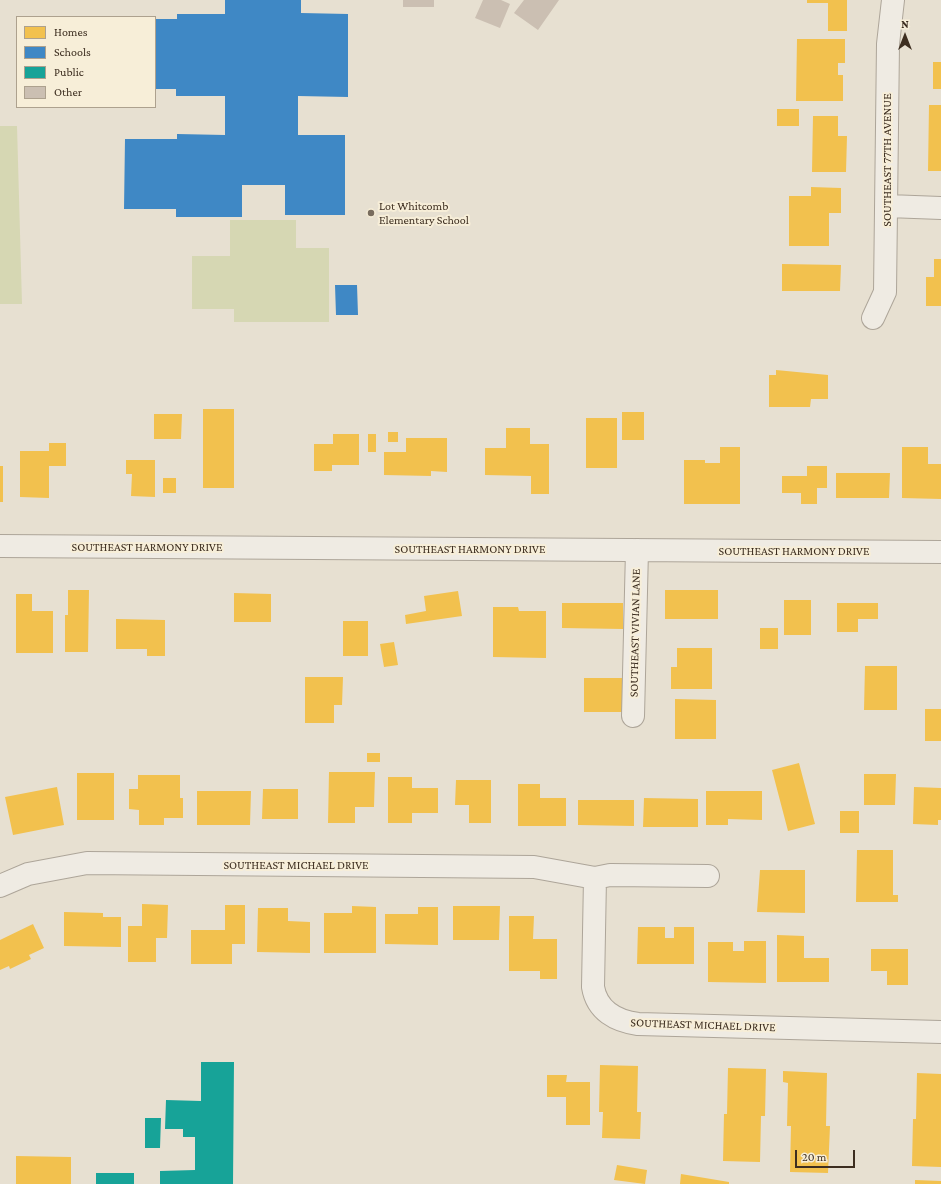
<!DOCTYPE html>
<style>
body{margin:0}
#map{position:relative;width:941px;height:1184px;overflow:hidden;background:#e7e0d1;font-family:"Crimson Pro",serif}
canvas{display:block}
.legend{position:absolute;left:16px;top:16px;width:140px;height:92px;box-sizing:border-box;background:#f7eed8;border:1px solid #ada18e;margin:0;padding:5px 7px;list-style:none;font-size:12px;color:#3d2e20}
.legend li{display:flex;align-items:center;gap:8px;height:20px}
.legend b{width:20px;border:1px solid #ada18e}
.north{position:absolute;left:885px;top:16px;width:40px;height:40px;-webkit-text-stroke:3px #f7eed8;paint-order:stroke;rotate:0deg;font-size:11px;font-weight:700;line-height:16px;text-align:center;color:#3d2e20}
.north::after{content:'';display:block;margin:auto;width:14px;height:18px;background:#3d2e20;clip-path:polygon(50% 0,100% 100%,50% 72%,0 100%)}
.scale{position:absolute;left:795px;top:1150px;width:60px;height:18px;box-sizing:border-box;border:2px solid #3d2e20;border-top:0;padding-left:5px;font-size:12px;line-height:14px;white-space:nowrap;color:#3d2e20;-webkit-text-stroke:3px #f7eed8;paint-order:stroke}
</style>
<div id="map">
<canvas width="941" height="1184"></canvas>
<ul class="legend">
<li><b style="height:11px;background:#f2c14e"></b>Homes</li>
<li><b style="height:11px;background:#3f88c5"></b>Schools</li>
<li><b style="height:11px;background:#17a398"></b>Public</li>
<li><b style="height:11px;background:#cbbfb2"></b>Other</li>
</ul>
<div class="north">N</div>
<div class="scale">20 m</div>
</div>
<script>
const context = document.querySelector('canvas').getContext('2d');
context.lineJoin = 'round';
function fillPath(path, color) {
  context.fillStyle = color;
  context.fill(path, 'evenodd');
}
function trace(path, color, width, dash) {
  context.strokeStyle = color;
  context.lineWidth = width;
  context.lineCap = dash ? 'butt' : 'round';
  context.setLineDash(dash || []);
  context.stroke(path);
}
function drawText(font, color, halo, rows, align = 'center') {
  context.font = font + ' "Crimson Pro",serif';
  context.lineWidth = 4;
  context.setLineDash([]);
  context.textBaseline = 'middle';
  context.strokeStyle = halo;
  context.fillStyle = color;
  for (const [text, x, y, turn = 0] of rows) {
    context.save();
    context.translate(x, y);
    context.rotate((+turn || 0) * Math.PI / 180);
    context.textAlign = isNaN(turn) ? turn : align;
    if (halo) context.strokeText(text, 0, 0);
    context.fillText(text, 0, 0);
    context.restore();
  }
}
fillPath(new Path2D(`
 M 0,126 L 17,126 L 22,304 L 0,304 Z
 M 230,220 L 296,220 L 296,248 L 329,248 L 329,322 L 234,322 L 234,309 L 192,309 L 192,256 L 230,256 Z`), '#d6d7b3');
fillPath(new Path2D(`
 M 807,0 L 847,0 L 847,31 L 828,31 L 828,3 L 807,3 Z
 M 797,39 L 845,39 L 845,63 L 838,63 L 838,75 L 843,75 L 843,101 L 796,101 Z
 M 933,62 L 941,62 L 941,89 L 933,89 Z
 M 929,105 L 941,105 L 941,171 L 928,171 Z
 M 777,109 L 799,109 L 799,126 L 777,126 Z
 M 813,116 L 838,116 L 838,136 L 847,136 L 846,172 L 812,172 Z
 M 811,187 L 841,188 L 841,213 L 829,213 L 829,246 L 789,246 L 789,196 L 811,196 Z
 M 934,259 L 941,259 L 941,306 L 926,306 L 926,277 L 934,277 Z
 M 782,264 L 841,265 L 840,291 L 782,291 Z
 M 776,370 L 828,375 L 828,399 L 811,399 L 810,407 L 769,407 L 769,375 L 776,375 Z
 M 203,409 L 234,409 L 234,488 L 203,488 Z
 M 622,412 L 644,412 L 644,440 L 622,440 Z
 M 154,414 L 182,414 L 181,439 L 154,439 Z
 M 586,418 L 617,418 L 617,468 L 586,468 Z
 M 506,428 L 530,428 L 530,444 L 549,444 L 549,494 L 531,494 L 531,476 L 485,475 L 485,448 L 506,448 Z
 M 388,432 L 398,432 L 398,442 L 388,442 Z
 M 333,434 L 359,434 L 359,465 L 332,465 L 332,471 L 314,471 L 314,444 L 333,444 Z
 M 368,434 L 376,434 L 376,452 L 368,452 Z
 M 406,438 L 447,438 L 447,472 L 431,471 L 431,476 L 384,475 L 384,452 L 406,452 Z
 M 49,443 L 66,443 L 66,466 L 49,466 L 49,498 L 20,497 L 20,451 L 49,451 Z
 M 720,447 L 740,447 L 740,504 L 684,504 L 684,460 L 705,460 L 705,463 L 720,463 Z
 M 902,447 L 928,447 L 928,464 L 941,464 L 941,499 L 902,498 Z
 M 126,460 L 155,460 L 155,497 L 131,496 L 132,474 L 126,474 Z
 M 0,466 L 3,466 L 3,502 L 0,502 Z
 M 807,466 L 827,466 L 827,488 L 817,488 L 817,504 L 801,504 L 801,493 L 782,493 L 782,476 L 807,476 Z
 M 836,473 L 890,473 L 889,498 L 836,498 Z
 M 163,478 L 176,478 L 176,493 L 163,493 Z
 M 68,590 L 89,590 L 88,652 L 65,652 L 65,615 L 68,615 Z
 M 665,590 L 718,590 L 718,619 L 665,619 Z
 M 458,591 L 462,616 L 406,624 L 405,615 L 426,611 L 424,596 Z
 M 234,593 L 271,594 L 271,622 L 234,622 Z
 M 16,594 L 32,594 L 32,611 L 53,611 L 53,653 L 16,653 Z
 M 784,600 L 811,600 L 811,635 L 784,635 Z
 M 562,603 L 623,603 L 623,629 L 562,628 Z
 M 837,603 L 878,603 L 878,619 L 858,619 L 858,632 L 837,632 Z
 M 493,607 L 518,607 L 519,611 L 546,611 L 546,658 L 493,657 Z
 M 116,619 L 165,620 L 165,656 L 147,656 L 147,649 L 116,649 Z
 M 343,621 L 368,621 L 368,656 L 343,656 Z
 M 760,628 L 778,628 L 778,649 L 760,649 Z
 M 394,642 L 398,665 L 384,667 L 380,644 Z
 M 677,648 L 712,648 L 712,689 L 671,689 L 671,667 L 677,667 Z
 M 865,666 L 897,666 L 897,710 L 864,710 Z
 M 305,677 L 343,677 L 342,705 L 334,705 L 334,723 L 305,723 Z
 M 584,678 L 623,678 L 623,712 L 584,712 Z
 M 675,699 L 716,700 L 716,739 L 675,739 Z
 M 925,709 L 941,709 L 941,741 L 925,741 Z
 M 367,753 L 380,753 L 380,762 L 367,762 Z
 M 799,763 L 815,824 L 788,831 L 772,770 Z
 M 329,772 L 375,772 L 374,807 L 355,807 L 355,823 L 328,823 Z
 M 77,773 L 114,773 L 114,820 L 77,820 Z
 M 864,774 L 896,774 L 895,805 L 864,805 Z
 M 138,775 L 180,775 L 180,798 L 183,798 L 183,818 L 164,818 L 164,825 L 139,825 L 139,810 L 129,809 L 129,789 L 138,789 Z
 M 388,777 L 412,777 L 412,788 L 438,788 L 438,813 L 412,813 L 412,823 L 388,823 Z
 M 456,780 L 491,780 L 491,823 L 469,823 L 469,805 L 455,805 Z
 M 518,784 L 540,784 L 540,798 L 566,798 L 566,826 L 518,826 Z
 M 57,787 L 64,825 L 13,835 L 5,797 Z
 M 914,787 L 941,788 L 941,820 L 938,820 L 938,825 L 913,824 Z
 M 263,789 L 298,789 L 298,819 L 262,819 Z
 M 197,791 L 251,791 L 250,825 L 197,825 Z
 M 706,791 L 762,791 L 762,820 L 728,819 L 728,825 L 706,825 Z
 M 644,798 L 698,799 L 698,827 L 643,827 Z
 M 578,800 L 634,800 L 634,826 L 578,825 Z
 M 840,811 L 859,811 L 859,833 L 840,833 Z
 M 857,850 L 893,850 L 893,895 L 898,895 L 898,902 L 856,902 Z
 M 760,870 L 805,870 L 805,913 L 757,912 Z
 M 142,904 L 168,905 L 167,938 L 156,938 L 156,962 L 128,962 L 128,926 L 142,926 Z
 M 225,905 L 245,905 L 245,944 L 232,944 L 232,964 L 191,964 L 191,930 L 225,930 Z
 M 352,906 L 376,907 L 376,953 L 324,953 L 324,913 L 352,913 Z
 M 453,906 L 500,906 L 499,940 L 453,940 Z
 M 418,907 L 438,907 L 438,945 L 385,944 L 385,914 L 418,914 Z
 M 258,908 L 288,908 L 288,921 L 310,922 L 310,953 L 257,952 Z
 M 64,912 L 103,913 L 103,917 L 121,917 L 121,947 L 64,946 Z
 M 509,916 L 534,916 L 533,939 L 557,939 L 557,979 L 540,979 L 540,971 L 509,971 Z
 M 33,924 L 44,948 L 29,955 L 31,959 L 10,969 L 9,966 L 0,970 L 0,940 Z
 M 638,927 L 665,927 L 665,938 L 674,938 L 674,927 L 694,927 L 694,964 L 637,964 Z
 M 777,935 L 804,936 L 804,958 L 829,958 L 829,982 L 777,982 Z
 M 744,941 L 766,941 L 766,983 L 708,982 L 708,942 L 733,942 L 733,951 L 744,951 Z
 M 871,949 L 908,949 L 908,985 L 887,985 L 887,971 L 871,971 Z
 M 600,1065 L 638,1066 L 637,1112 L 641,1112 L 640,1139 L 602,1138 L 603,1112 L 599,1112 Z
 M 728,1068 L 766,1069 L 765,1116 L 761,1116 L 760,1162 L 723,1161 L 724,1114 L 727,1114 Z
 M 783,1071 L 827,1073 L 826,1126 L 830,1126 L 828,1173 L 790,1172 L 791,1126 L 787,1126 L 788,1083 L 783,1082 Z
 M 917,1073 L 941,1074 L 941,1167 L 912,1166 L 913,1119 L 916,1119 Z
 M 547,1075 L 567,1075 L 566,1082 L 590,1082 L 590,1125 L 566,1125 L 566,1097 L 547,1097 Z
 M 16,1156 L 71,1157 L 71,1184 L 16,1184 Z
 M 617,1165 L 647,1170 L 645,1184 L 614,1180 Z
 M 681,1174 L 729,1182 L 729,1184 L 680,1184 Z
 M 915,1180 L 941,1181 L 941,1184 L 915,1184 Z`), '#f2c14e');
fillPath(new Path2D(`
 M 225,0 L 301,0 L 301,13 L 348,14 L 348,97 L 298,96 L 298,135 L 345,135 L 345,215 L 285,215 L 285,185 L 242,185 L 242,217 L 176,217 L 176,209 L 124,209 L 125,139 L 177,139 L 177,134 L 225,135 L 225,96 L 176,96 L 176,89 L 155,89 L 155,19 L 177,19 L 177,14 L 225,14 Z
 M 335,285 L 357,285 L 358,315 L 336,315 Z`), '#3f88c5');
fillPath(new Path2D(`
 M 201,1062 L 234,1062 L 233,1184 L 160,1184 L 160,1171 L 195,1170 L 195,1137 L 183,1137 L 183,1129 L 165,1129 L 166,1100 L 201,1101 Z
 M 145,1118 L 161,1118 L 160,1148 L 145,1148 Z
 M 96,1173 L 134,1173 L 134,1184 L 96,1184 Z`), '#17a398');
fillPath(new Path2D(`
 M 403,0 L 434,0 L 434,7 L 403,7 Z
 M 483,0 L 501,0 L 510,4 L 500,28 L 475,18 Z
 M 524,0 L 559,0 L 538,30 L 514,13 Z`), '#cbbfb2');
const minor = new Path2D(`
 M 888,206 L 941,208
 M 873,318 L 885,292 L 888,44 L 893,0
 M 0,546 L 941,552
 M 633,716 L 637,550
 M 595,878 L 593,987 C 597,1011 616,1021 638,1024 L 941,1032
 M 0,886 L 28,874 L 87,863 L 534,867 L 595,878 L 610,875 L 708,876`);
trace(minor, '#ada599', 24);
trace(minor, '#efebe3', 22);
for (const [x, y, r, color] of [
 [371,213,4,"#786c5e"]
]) {
  const dot = new Path2D();
  dot.arc(x, y, r, 0, 2 * Math.PI);
  context.fillStyle = color;
  context.fill(dot);
  trace(dot, '#f7eed8', 1.5);
}
drawText('12px', '#3d2e20', '#f7eed8', [
 ["SOUTHEAST 77TH AVENUE",887,160,-90],
 ["SOUTHEAST HARMONY DRIVE",147,547],
 ["SOUTHEAST HARMONY DRIVE",470,549],
 ["SOUTHEAST HARMONY DRIVE",794,551],
 ["SOUTHEAST VIVIAN LANE",635,633,-89],
 ["SOUTHEAST MICHAEL DRIVE",296,865],
 ["SOUTHEAST MICHAEL DRIVE",703,1025,2]
]);
drawText('12px', '#3d2e20', '#f7eed8', [
 ["Lot Whitcomb",379,206],
 ["Elementary School",379,220]
], 'left');
</script>
